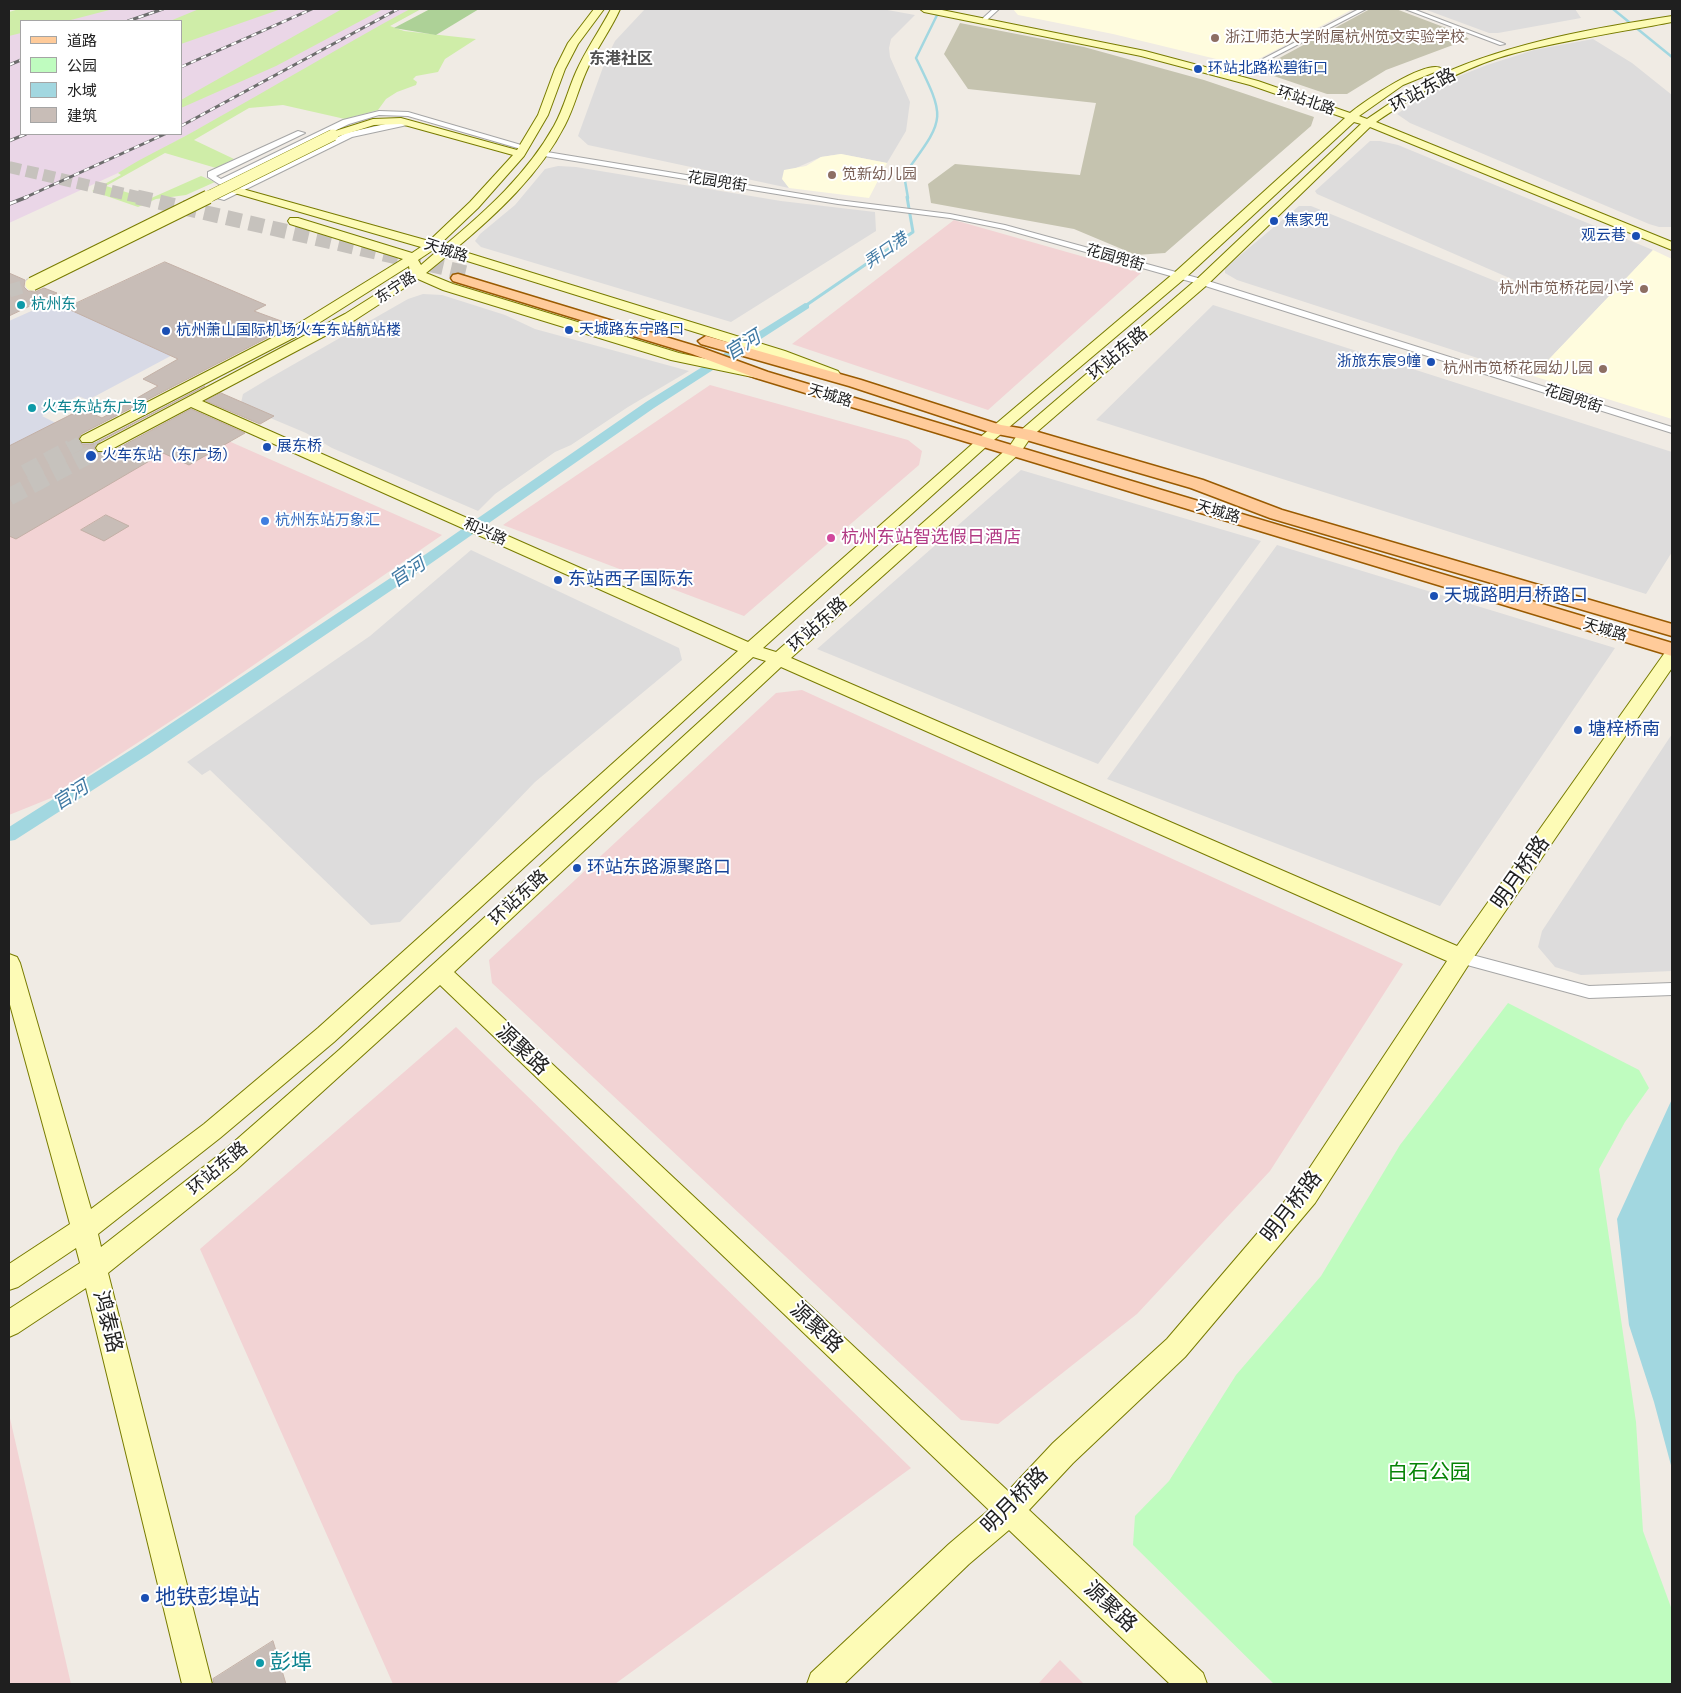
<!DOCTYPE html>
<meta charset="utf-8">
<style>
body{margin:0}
#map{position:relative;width:1681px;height:1693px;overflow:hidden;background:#f0ebe4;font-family:Manrope,"Noto Sans SC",sans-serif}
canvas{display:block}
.frame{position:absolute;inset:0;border:10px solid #1f1f1f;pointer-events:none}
.legend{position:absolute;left:20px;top:20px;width:162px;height:115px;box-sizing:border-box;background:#fff;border:1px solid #a5a5a5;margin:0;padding:6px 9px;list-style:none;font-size:15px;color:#1f1f1f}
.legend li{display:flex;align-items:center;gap:10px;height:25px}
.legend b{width:25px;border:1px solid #a5a5a5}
</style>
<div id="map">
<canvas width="1681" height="1693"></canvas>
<div class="frame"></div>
<ul class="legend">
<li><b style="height:6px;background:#ffcb9a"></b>道路</li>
<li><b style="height:14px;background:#bffcbf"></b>公园</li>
<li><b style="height:14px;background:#a2d7e0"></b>水域</li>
<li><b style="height:14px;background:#c8bdb7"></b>建筑</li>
</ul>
</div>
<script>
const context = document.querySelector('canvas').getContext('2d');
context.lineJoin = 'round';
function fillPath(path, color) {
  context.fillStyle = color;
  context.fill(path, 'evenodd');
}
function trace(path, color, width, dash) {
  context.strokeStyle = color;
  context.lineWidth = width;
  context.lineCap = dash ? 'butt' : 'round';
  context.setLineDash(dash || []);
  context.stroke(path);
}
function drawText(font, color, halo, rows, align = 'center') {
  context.font = font + ' Manrope,"Noto Sans SC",sans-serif';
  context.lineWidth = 4;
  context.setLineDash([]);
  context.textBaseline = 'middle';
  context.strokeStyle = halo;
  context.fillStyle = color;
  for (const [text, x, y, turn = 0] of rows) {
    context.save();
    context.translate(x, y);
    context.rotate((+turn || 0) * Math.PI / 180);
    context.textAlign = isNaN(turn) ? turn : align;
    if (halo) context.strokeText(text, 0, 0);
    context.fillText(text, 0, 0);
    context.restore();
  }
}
fillPath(new Path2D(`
 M 645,9 L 882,9 L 915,15 L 891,39 L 889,48 L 890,57 L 910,102 L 906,131 L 887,163 L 841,154 L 821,157 L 796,168 L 783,179 L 789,188 L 588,145 L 578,136 L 606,59 L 615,41 Z
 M 1424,9 L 1575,9 L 1581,18 L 1498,33 L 1489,33 Z
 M 1593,39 L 1632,63 L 1672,95 L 1672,227 L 1659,227 L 1649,224 L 1410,123 L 1397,114 L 1439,84 L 1487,65 L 1534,50 Z
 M 1370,141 L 1380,141 L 1398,145 L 1653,250 L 1533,376 L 1237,280 L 1225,273 L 1225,268 L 1299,206 L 1311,206 L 1505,285 L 1514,280 L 1317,194 L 1315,191 Z
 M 558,166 L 576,167 L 781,201 L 875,212 L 876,231 L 731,322 L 481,247 L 475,241 L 480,234 L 515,205 L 545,169 Z
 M 423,294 L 442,295 L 505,315 L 535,329 L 689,371 L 628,407 L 571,445 L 555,452 L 495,494 L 478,511 L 332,448 L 306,433 L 244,407 L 241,403 L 243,394 L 268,379 L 408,299 Z
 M 1213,305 L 1672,452 L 1672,552 L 1646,594 L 1096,420 Z
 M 1021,470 L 1261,541 L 1098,764 L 817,649 Z
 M 1277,545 L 1615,648 L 1440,906 L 1107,779 Z
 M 471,550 L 679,648 L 682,660 L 535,782 L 400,922 L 371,925 L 210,770 L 202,775 L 187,762 L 370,636 Z
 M 1672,734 L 1672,971 L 1581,975 L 1555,967 L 1538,947 L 1542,931 Z`), '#dddcdc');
fillPath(new Path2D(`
 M 954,220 L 1141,273 L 988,410 L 792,344 Z
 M 710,385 L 908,440 L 922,451 L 919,465 L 744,616 L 503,525 Z
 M 199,428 L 442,535 L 203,700 L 56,796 L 9,815 L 9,514 L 124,450 Z
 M 802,690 L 1403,964 L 1270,1171 L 1137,1314 L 998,1424 L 961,1420 L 492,983 L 489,960 L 776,693 Z
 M 456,1027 L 911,1468 L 615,1684 L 393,1684 L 200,1249 Z
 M 9,1414 L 71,1684 L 9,1684 Z
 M 1060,1660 L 1084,1684 L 1038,1684 Z`), '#f2d3d4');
fillPath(new Path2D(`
 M 100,9 L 421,9 L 118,173 L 9,223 L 9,33 L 21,29 L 21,134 L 181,134 L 181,21 L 51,21 Z`), '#ead6e7');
fillPath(new Path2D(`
 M 1013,9 L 1353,9 L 1251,63 L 1241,65 L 1113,34 L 1018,15 Z
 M 841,154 L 887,163 L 869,198 L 789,188 L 782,179 L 784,170 L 806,166 L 821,157 Z
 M 1653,250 L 1672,259 L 1672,419 L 1533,376 Z`), '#fffcde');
fillPath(new Path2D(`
 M 1370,9 L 1396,9 L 1462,34 L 1469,39 L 1386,70 L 1347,94 L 1327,94 L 1259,71 L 1259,69 Z
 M 960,23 L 1084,47 L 1204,80 L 1314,117 L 1311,126 L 1165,253 L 1136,255 L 1074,229 L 931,203 L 928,184 L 955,164 L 1080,175 L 1096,103 L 968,89 L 944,54 Z`), '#c5c3af');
fillPath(new Path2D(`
 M 19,9 L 113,9 L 67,21 L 21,21 L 21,33 L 9,36 L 9,12 Z
 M 199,9 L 281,9 L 181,44 L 181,21 L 170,21 Z
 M 342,9 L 383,9 L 276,66 L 181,108 L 181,100 Z
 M 410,9 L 421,9 L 390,26 L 404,31 L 476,39 L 445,59 L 438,72 L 416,76 L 413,79 L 417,82 L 416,85 L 397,92 L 386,99 L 378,110 L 345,119 L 283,105 L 249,108 L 194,140 L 234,159 L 216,168 L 165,153 L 106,186 L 149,199 L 201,176 L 215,182 L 186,195 L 156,199 L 138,207 L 92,191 L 121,175 L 118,173 C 146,155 176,142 205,125 C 274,87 341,46 410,9 Z`), '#cfeda8');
fillPath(new Path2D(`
 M 430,9 L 479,9 L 436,35 L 394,28 Z`), '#add197');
fillPath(new Path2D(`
 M 1508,1003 L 1639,1070 L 1649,1088 L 1625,1122 L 1599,1169 L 1636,1422 L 1643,1531 L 1672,1610 L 1672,1684 L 1274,1684 L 1133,1545 L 1135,1516 L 1169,1481 L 1236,1375 L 1321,1276 L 1400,1145 Z`), '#bffcbf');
fillPath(new Path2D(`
 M 56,300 L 180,351 L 88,400 L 78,396 L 42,416 L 115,453 L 9,513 L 9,321 Z`), '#d8dae6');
fillPath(new Path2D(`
 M 1672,1099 L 1672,1469 L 1654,1402 L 1629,1325 L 1617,1219 Z`), '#a2d7e0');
trace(new Path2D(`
 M 1613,9 L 1672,57
 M 908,198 L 904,175 C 945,118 947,121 916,58 L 940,9`), '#a2d7e0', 2.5);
trace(new Path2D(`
 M 805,306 L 913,232 L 907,197`), '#a2d7e0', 3);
fillPath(new Path2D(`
 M 805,303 L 809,304 L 809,308 L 654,408 L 420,571 L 149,754 L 15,840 L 9,841 L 9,827 L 137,746 L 410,565 L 646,402 Z`), '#a2d7e0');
const building = new Path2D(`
 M 165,262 L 266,305 L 254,311 L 292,325 L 81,434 L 78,440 L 82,444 L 93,444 L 205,386 L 97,443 L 94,449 L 98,453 L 109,453 L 191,409 L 245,433 L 189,465 L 163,453 L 16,539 L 9,536 L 9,446 L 82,409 L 102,418 L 158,386 L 143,379 L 178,359 L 66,308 Z
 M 9,273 L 25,280 L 24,287 L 28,291 L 35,292 L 44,288 L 57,293 L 9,316 Z
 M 221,393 L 274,416 L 260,424 L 206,401 Z
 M 106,515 L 129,526 L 104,541 L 81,530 Z
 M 273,1641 L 286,1684 L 214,1684 L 213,1679 Z`);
fillPath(building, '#c8bdb7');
trace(building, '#c3b0a6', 1);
trace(new Path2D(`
 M 9,291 L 32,284
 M 69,449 L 87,439
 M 101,449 L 103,448`), '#c6c2bd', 13, [13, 7]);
trace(new Path2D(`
 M 25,473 L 71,448
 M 9,497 L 103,448`), '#c6c2bd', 17, [17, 8]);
trace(new Path2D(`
 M 9,167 L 142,198`), '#c6c2bd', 12, [12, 5.5]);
trace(new Path2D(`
 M 137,197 L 471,274`), '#c6c2bd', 15, [15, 8]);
const street = new Path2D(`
 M 993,9 L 999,9 L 987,20 L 983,20 L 983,18 Z
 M 1359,9 L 1366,9 L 1241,74 L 1236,73 Z
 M 1405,9 L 1413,9 L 1505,44 L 1500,45 Z
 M 379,111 L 408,112 L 528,147 L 521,149 L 408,116 L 379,115 L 349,124 L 227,182 L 231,184 L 231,188 L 225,188 L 208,177 L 208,172 L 298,131 L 305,133 L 216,176 L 221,179 L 343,120 Z
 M 394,122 L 408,122 L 412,124 L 352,137 L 224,200 L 217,198 L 346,133 Z
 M 541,151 L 838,200 L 950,214 L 1005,225 L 1205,280 L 1672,427 L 1672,433 L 1199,284 L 1004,229 L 950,218 L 838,204 L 538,155 L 537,153 Z
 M 1461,952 L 1589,986 L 1672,983 L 1672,995 L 1589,998 L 1456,962 L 1454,958 L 1456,954 Z`);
const secondary = new Path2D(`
 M 594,9 L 604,9 L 578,44 L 565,69 L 548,115 L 524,156 L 478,208 L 439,245 L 444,246 C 486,211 527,174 554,126 C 564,108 568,90 576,72 C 585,51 600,30 611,9 L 620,9 C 611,30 595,50 586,72 C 578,90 574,108 565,125 C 540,174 497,214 455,249 L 785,351 L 838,371 L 840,374 L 838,377 L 828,377 L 775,357 L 448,255 L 426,273 L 453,284 L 679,353 L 762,371 L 769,375 L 762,379 L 671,360 L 443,290 L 418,279 L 355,320 L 202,401 L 748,642 L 978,439 L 1174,273 L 1345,118 L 1250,85 L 1141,56 L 924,12 L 920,9 L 937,9 L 1145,51 L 1258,81 L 1350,113 C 1363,102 1428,57 1442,69 L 1403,85 L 1359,116 L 1367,119 C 1391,103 1415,85 1442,74 C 1514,42 1595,28 1672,16 L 1672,22 C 1620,32 1566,40 1515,53 C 1465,66 1418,93 1376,122 L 1672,242 L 1672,250 L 1370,127 L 1207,285 L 1031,437 L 1020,453 L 791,658 L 1457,946 L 1666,651 L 1672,649 L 1672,668 L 1469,964 L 1315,1203 L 1185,1357 L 1073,1463 L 1029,1510 L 1203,1673 L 1207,1684 L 1170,1684 L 1009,1530 L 969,1564 L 844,1684 L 807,1684 L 811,1673 L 949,1544 L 989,1510 L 440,985 L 236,1170 L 108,1273 L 212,1684 L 182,1684 L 86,1288 L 18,1333 L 9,1337 L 9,1309 L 80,1263 L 76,1248 L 18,1287 L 9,1290 L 9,1264 L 70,1224 L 9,1001 L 9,954 L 17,957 L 20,963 L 91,1209 L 204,1124 L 318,1028 L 738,651 L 191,407 L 108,451 L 98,451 L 96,448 L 98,445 L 345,314 L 410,273 L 409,266 L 303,333 L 92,442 L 82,442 L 80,439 L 82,436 L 293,327 L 403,259 L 290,224 L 288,221 L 290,218 L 298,218 L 412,253 L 421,247 L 231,192 L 231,188 L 239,188 L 429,241 L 470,202 L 513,155 L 401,124 L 374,125 L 333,138 L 328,135 L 329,133 L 373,119 L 401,118 L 517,150 L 538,115 L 555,69 L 568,43 ZM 1354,122 L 1361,124 L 1197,279 L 1020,431 L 1009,447 L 776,652 L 763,648 L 988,445 L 1184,279 ZM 433,250 L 436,252 L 421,265 L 418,260 ZM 753,657 L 766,661 L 339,1050 L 220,1154 L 101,1247 L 98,1234 L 220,1138 L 334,1042 ZM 781,667 L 1447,961 L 1297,1187 L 1167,1339 L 1053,1443 L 1008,1491 L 454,972 Z`);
const primary = new Path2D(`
 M 458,274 L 702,348 L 768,372 L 1672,643 L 1672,656 L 756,378 L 692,354 L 453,281 L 451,278 L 453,275 Z
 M 706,336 L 861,380 L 1001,425 L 1031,430 L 1203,480 L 1282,510 L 1672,624 L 1672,636 L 1270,518 L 1191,488 L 1023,439 L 992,433 L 849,386 L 701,344 L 698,341 Z`);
trace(street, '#a6a6a6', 2);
trace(secondary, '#787b00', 2);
trace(primary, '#995a00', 3);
fillPath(street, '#fff');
fillPath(secondary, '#fdfbb6');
fillPath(primary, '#ffcb9a');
const railFar1 = new Path2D(`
 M 128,21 L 163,9
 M 9,65 L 21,60
 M 181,67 L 312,9
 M 181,126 L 398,9
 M 9,141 L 26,134
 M 24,198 L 165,134`);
const rail = new Path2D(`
 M 9,204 L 27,197`);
trace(railFar1, '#6d6d6d', 3);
trace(rail, '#6d6d6d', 4);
trace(railFar1, '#fff', 2, [5.5]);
trace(rail, '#fff', 2.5, [8]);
const secondaryBridgeFar1 = new Path2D(`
 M 206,198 L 333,135`);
const secondaryBridge = new Path2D(`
 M 32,284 L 208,197`);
trace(secondaryBridgeFar1, '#787b00', 12, []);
trace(secondaryBridge, '#787b00', 15, []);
trace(secondaryBridgeFar1, '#fdfbb6', 11);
trace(secondaryBridge, '#fdfbb6', 13);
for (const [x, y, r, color] of [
 [1215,38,5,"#8d6e63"],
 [1198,69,5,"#1a4fb4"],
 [832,175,5,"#8d6e63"],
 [1274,221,5,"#1a4fb4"],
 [1636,236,5,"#1a4fb4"],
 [1644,289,5,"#8d6e63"],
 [21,305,5,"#0f9aa8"],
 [569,330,5,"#1a4fb4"],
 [166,331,5,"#1a4fb4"],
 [1431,362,5,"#1a4fb4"],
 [1603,369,5,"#8d6e63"],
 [32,408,5,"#0f9aa8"],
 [267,447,5,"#1a4fb4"],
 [91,456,6,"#1a4fb4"],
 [265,521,5,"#3f7fe0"],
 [831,538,5,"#d1479c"],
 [558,580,5,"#1a4fb4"],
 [1434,596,5,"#1a4fb4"],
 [1578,730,5,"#1a4fb4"],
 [577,868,5,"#1a4fb4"],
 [145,1598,5,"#1a4fb4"],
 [260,1663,5,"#0f9aa8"]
]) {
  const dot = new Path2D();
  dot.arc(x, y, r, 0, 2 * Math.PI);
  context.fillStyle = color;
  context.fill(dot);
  trace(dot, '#fff', 2);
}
drawText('15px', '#785e54', '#fff', [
 ["浙江师范大学附属杭州笕文实验学校",1225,38],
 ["笕新幼儿园",842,175],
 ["杭州市笕桥花园小学",1634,289,"right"],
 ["杭州市笕桥花园幼儿园",1593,369,"right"]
], 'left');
drawText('15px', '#164399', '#fff', [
 ["环站北路松碧街口",1208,69],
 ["焦家兜",1284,221],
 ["观云巷",1626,236,"right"],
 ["天城路东宁路口",579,330],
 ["杭州萧山国际机场火车东站航站楼",176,331],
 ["浙旅东宸9幢",1421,362,"right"],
 ["展东桥",277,447],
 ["火车东站（东广场）",102,456]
], 'left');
drawText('15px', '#1f1f1f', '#fff', [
 ["环站北路",1306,101,19],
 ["花园兜街",717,182,9],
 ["天城路",446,251,18],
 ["花园兜街",1115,258,16],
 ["东宁路",396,288,-33],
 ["天城路",830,396,17],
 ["花园兜街",1573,399,18],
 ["天城路",1218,512,17],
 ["和兴路",485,532,24],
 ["天城路",1605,630,17]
]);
drawText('15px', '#0d838f', '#fff', [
 ["杭州东",31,305],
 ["火车东站东广场",42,408]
], 'left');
drawText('15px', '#366cbe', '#fff', [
 ["杭州东站万象汇",275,521]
], 'left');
drawText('bold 16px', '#525252', '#fff', [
 ["东港社区",621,60]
]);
drawText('italic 16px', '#417aa4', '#fff', [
 ["弄口港",886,251,-35]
]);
drawText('18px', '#1f1f1f', '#fff', [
 ["环站东路",1423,91,-29],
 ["环站东路",1118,354,-40],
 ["环站东路",818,625,-42],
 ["环站东路",519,898,-43],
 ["环站东路",218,1169,-40]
]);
drawText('18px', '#b23c85', '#fff', [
 ["杭州东站智选假日酒店",841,538]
], 'left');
drawText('18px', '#164399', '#fff', [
 ["东站西子国际东",568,580],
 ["天城路明月桥路口",1444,596],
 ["塘梓桥南",1588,730],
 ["环站东路源聚路口",587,868]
], 'left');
drawText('italic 19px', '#417aa4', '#fff', [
 ["官河",743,346,-32],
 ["官河",408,573,-34],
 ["官河",71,796,-32]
]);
drawText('21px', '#1f1f1f', '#fff', [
 ["明月桥路",1521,873,-55],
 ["源聚路",522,1050,43],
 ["明月桥路",1292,1207,-52],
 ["鸿泰路",107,1322,76],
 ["源聚路",816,1328,43],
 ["明月桥路",1015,1501,-45],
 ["源聚路",1110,1607,43]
]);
drawText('21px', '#068406', '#fff', [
 ["白石公园",1429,1473]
]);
drawText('21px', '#164399', '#fff', [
 ["地铁彭埠站",155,1598]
], 'left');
drawText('21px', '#0d838f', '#fff', [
 ["彭埠",270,1663]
], 'left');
</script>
